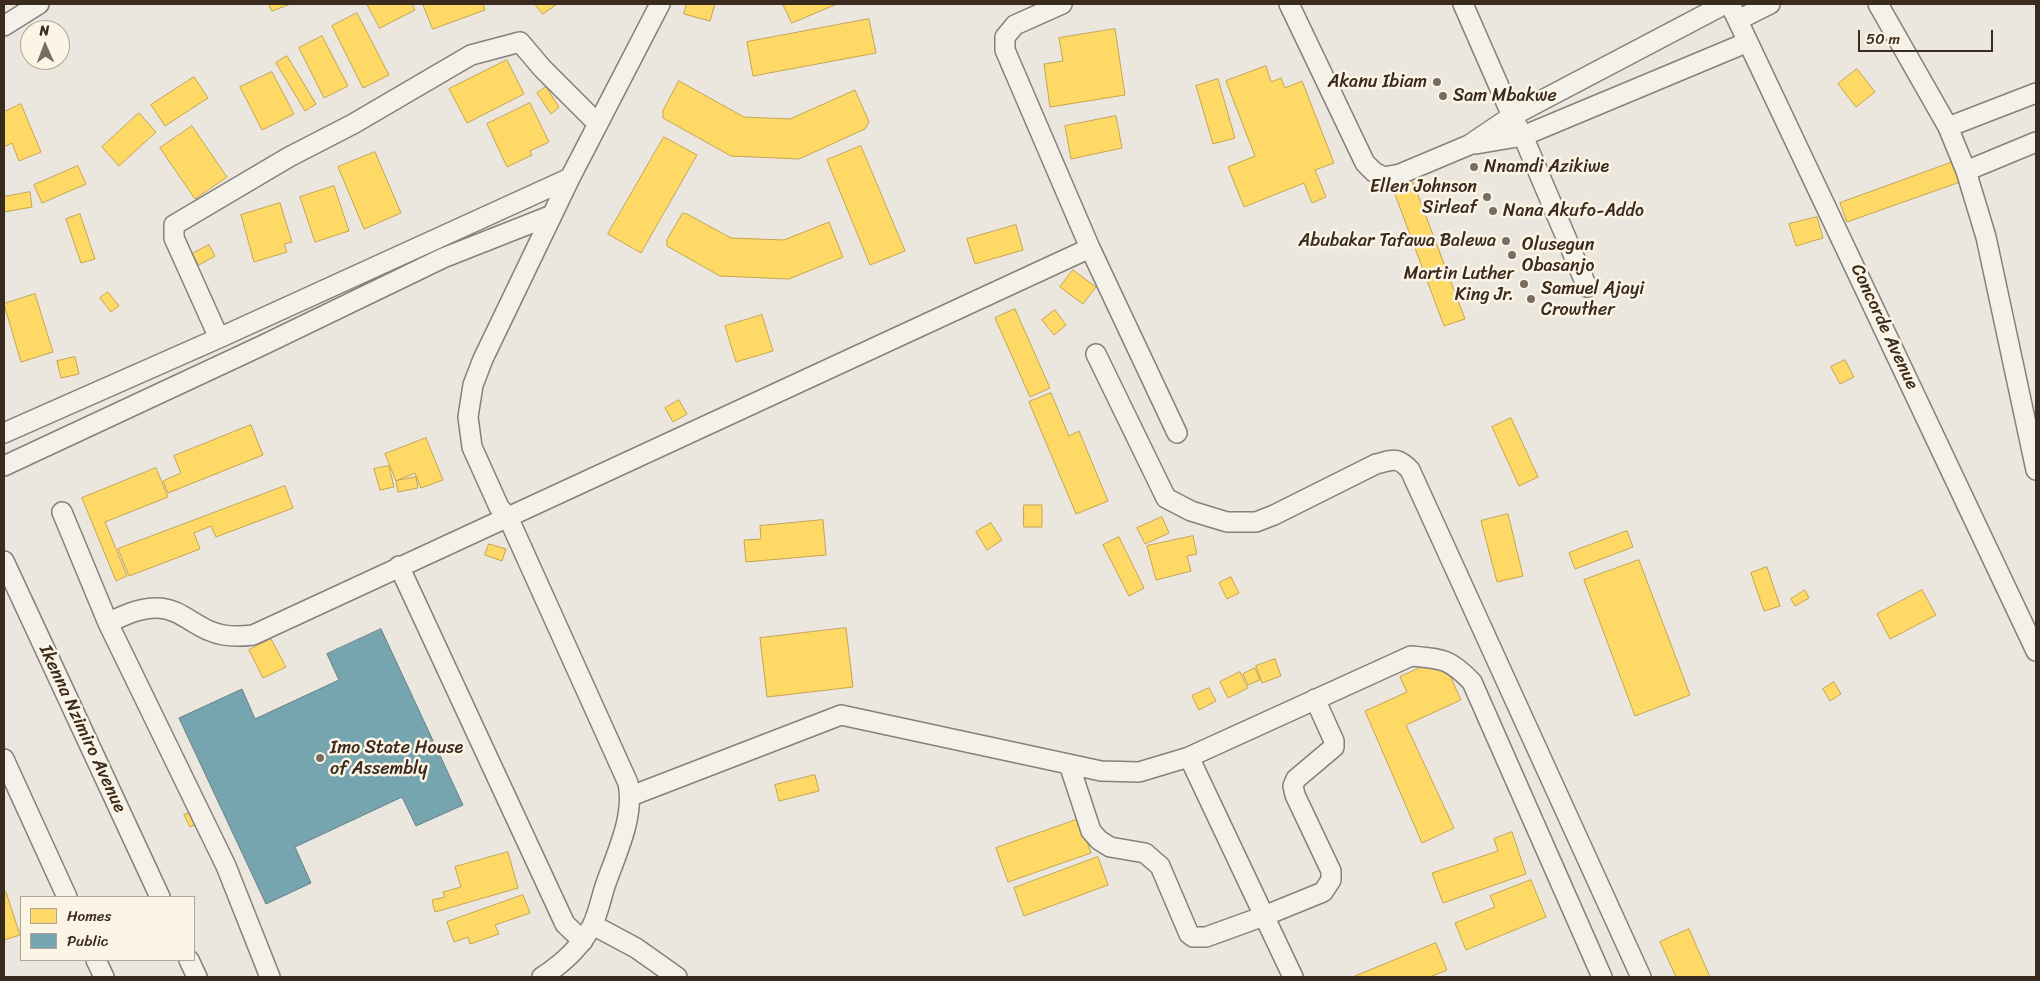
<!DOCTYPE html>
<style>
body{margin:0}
#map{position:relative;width:2040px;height:981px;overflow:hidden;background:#ebe7de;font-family:Sriracha,sans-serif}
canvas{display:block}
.frame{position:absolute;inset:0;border:5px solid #3b2a1e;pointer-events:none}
.legend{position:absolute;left:20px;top:896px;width:175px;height:65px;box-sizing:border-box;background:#fcf5e5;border:1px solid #afa495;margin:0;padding:6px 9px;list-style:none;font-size:15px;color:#3b2a1e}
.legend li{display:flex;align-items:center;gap:10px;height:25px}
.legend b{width:25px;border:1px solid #afa495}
.north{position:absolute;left:20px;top:20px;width:50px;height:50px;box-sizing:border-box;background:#fcf5e5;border:1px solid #afa495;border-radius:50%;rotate:358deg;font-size:14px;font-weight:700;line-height:20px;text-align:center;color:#3b2a1e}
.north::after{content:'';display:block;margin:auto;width:18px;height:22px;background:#796c61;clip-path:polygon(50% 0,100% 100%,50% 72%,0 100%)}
.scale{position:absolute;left:1858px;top:30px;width:135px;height:22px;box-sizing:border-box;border:2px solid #3b2a1e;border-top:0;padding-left:6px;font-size:15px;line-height:18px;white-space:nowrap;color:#3b2a1e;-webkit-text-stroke:4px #fcf5e5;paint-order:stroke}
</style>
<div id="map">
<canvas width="2040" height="981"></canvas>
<div class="frame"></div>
<ul class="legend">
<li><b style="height:14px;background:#ffd966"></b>Homes</li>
<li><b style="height:14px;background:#76a5af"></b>Public</li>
</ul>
<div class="north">N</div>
<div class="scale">50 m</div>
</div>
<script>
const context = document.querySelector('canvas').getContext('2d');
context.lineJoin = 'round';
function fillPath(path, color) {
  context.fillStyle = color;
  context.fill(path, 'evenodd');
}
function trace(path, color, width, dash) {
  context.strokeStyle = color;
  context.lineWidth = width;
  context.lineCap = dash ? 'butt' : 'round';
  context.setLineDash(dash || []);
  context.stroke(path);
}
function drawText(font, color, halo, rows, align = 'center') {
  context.font = font + ' Sriracha,sans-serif';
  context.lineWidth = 5;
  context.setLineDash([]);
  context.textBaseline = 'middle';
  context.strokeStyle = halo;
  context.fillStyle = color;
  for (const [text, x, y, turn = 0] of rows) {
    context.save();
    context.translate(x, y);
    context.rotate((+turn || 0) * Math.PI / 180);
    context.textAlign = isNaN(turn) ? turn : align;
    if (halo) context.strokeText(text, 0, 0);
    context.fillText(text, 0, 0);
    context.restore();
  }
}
const homes = new Path2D(`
 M 269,4 L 291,4 L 272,11 Z
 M 367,4 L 412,4 L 415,10 L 380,28 Z
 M 423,4 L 483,4 L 485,10 L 433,29 Z
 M 535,4 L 557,4 L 543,14 Z
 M 687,4 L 715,4 L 710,21 L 684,14 Z
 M 783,4 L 837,4 L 792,23 Z
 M 357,13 L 389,75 L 363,88 L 332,26 Z
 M 869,19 L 876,53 L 753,76 L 747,42 Z
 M 1115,29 L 1125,95 L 1050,107 L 1044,64 L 1063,61 L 1059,38 Z
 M 322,36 L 348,86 L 324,98 L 299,48 Z
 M 287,56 L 316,104 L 305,111 L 276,63 Z
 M 507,60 L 524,94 L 467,123 L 449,89 Z
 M 1266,66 L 1271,82 L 1281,78 L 1285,88 L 1302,81 L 1334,163 L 1315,170 L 1326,197 L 1312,203 L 1304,183 L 1244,207 L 1228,167 L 1255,156 L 1226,81 Z
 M 1857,69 L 1875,92 L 1856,107 L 1838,84 Z
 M 272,72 L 294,114 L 262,130 L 240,87 Z
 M 194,77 L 208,98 L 165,126 L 151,105 Z
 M 1218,79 L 1235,138 L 1213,144 L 1196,86 Z
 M 679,81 L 744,117 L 790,119 L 855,90 L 869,122 L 865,129 L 799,159 L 731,156 L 663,118 L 663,111 Z
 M 546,87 L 559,107 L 551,114 L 537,93 Z
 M 530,103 L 549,142 L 530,151 L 532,155 L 507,167 L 487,124 Z
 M 21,104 L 41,152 L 19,161 L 12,143 L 4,147 L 4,112 Z
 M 139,113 L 156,132 L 119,166 L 102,147 Z
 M 1116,116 L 1122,148 L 1071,159 L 1065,126 Z
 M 192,126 L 227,177 L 195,199 L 160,148 Z
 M 664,137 L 697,155 L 641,253 L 608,234 Z
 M 861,146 L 905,251 L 870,265 L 827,160 Z
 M 375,152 L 401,213 L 364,229 L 338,167 Z
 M 1953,162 L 1960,182 L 1847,222 L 1840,203 Z
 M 78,166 L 86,184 L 42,203 L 34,185 Z
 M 1413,182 L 1465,319 L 1444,326 L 1393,189 Z
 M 334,186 L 349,231 L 315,242 L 300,197 Z
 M 30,192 L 32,207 L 4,212 L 4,197 Z
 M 280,203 L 292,242 L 284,244 L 287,252 L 254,262 L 241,215 Z
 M 683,213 L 687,214 L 731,238 L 784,240 L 829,222 L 843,257 L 789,279 L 720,276 L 667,246 L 667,240 Z
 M 80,214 L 95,259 L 81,263 L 66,219 Z
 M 1817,217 L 1823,238 L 1796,246 L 1789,224 Z
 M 1016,225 L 1023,250 L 975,264 L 967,239 Z
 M 209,245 L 215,256 L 199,265 L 192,254 Z
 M 1073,270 L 1096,287 L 1083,304 L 1060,287 Z
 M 108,292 L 119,306 L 111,312 L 100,298 Z
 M 35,294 L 53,352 L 21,362 L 4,304 Z
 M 1015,309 L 1050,388 L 1030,397 L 995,318 Z
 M 1055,310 L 1066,325 L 1054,335 L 1042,320 Z
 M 762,315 L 773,351 L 736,362 L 725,326 Z
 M 75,357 L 79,374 L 61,378 L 57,361 Z
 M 1845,360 L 1854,377 L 1840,384 L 1831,367 Z
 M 1051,393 L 1069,436 L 1079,431 L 1108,501 L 1076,514 L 1029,402 Z
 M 679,400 L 687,414 L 673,422 L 665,408 Z
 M 1511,418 L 1538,477 L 1519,486 L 1492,427 Z
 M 251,425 L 263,455 L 168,493 L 163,481 L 181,473 L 174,456 Z
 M 426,438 L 443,480 L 421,488 L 415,473 L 396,481 L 385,454 Z
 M 389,466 L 394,487 L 380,490 L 374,469 Z
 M 156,468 L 168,497 L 105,522 L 127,576 L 116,581 L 82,498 Z
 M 416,477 L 418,488 L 398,492 L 396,481 Z
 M 285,486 L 293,508 L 216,537 L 211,526 L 194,533 L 200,549 L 129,576 L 118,549 Z
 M 1024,505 L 1042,505 L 1042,527 L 1024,527 Z
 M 1508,514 L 1523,576 L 1497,582 L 1481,521 Z
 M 1162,517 L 1169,533 L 1145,544 L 1137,528 Z
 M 823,520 L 826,555 L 746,562 L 744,540 L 761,539 L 760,526 Z
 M 991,523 L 1002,540 L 987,550 L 976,532 Z
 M 1627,531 L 1633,547 L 1575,569 L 1569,553 Z
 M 1193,536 L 1197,554 L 1187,556 L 1191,571 L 1156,580 L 1147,546 Z
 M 1119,537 L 1144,588 L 1129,596 L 1103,545 Z
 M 489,544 L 506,549 L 502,561 L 485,555 Z
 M 1639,560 L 1690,695 L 1635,716 L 1584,580 Z
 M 1767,567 L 1780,606 L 1764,611 L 1751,573 Z
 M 1231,577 L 1239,593 L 1227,599 L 1219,583 Z
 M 1805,590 L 1809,598 L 1795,606 L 1791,599 Z
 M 1922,590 L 1936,615 L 1890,639 L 1877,614 Z
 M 846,628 L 853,687 L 767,697 L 760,638 Z
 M 271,639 L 286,667 L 263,678 L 249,650 Z
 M 1442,658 L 1461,700 L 1406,725 L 1454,828 L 1422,843 L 1365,711 L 1407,692 L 1400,677 Z
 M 1275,659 L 1281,676 L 1262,683 L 1256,666 Z
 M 1255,668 L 1260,680 L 1248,685 L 1243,674 Z
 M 1240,672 L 1248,688 L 1228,698 L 1220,682 Z
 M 1834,682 L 1841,694 L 1830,701 L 1823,689 Z
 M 1209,688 L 1216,701 L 1199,710 L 1192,696 Z
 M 815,775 L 819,791 L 779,801 L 775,785 Z
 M 205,805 L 211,818 L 190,827 L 184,815 Z
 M 1079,819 L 1091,853 L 1008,882 L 996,848 Z
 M 1512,832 L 1526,874 L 1443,903 L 1432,873 L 1498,851 L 1494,839 Z
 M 508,852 L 518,888 L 435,912 L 432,900 L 445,897 L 443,892 L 461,887 L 455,867 Z
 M 1098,857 L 1108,885 L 1024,916 L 1014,888 Z
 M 1531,880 L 1546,917 L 1466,950 L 1455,923 L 1495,907 L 1490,896 Z
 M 6,892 L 20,935 L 4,940 L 4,893 Z
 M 523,895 L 530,913 L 495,925 L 499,934 L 470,944 L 468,937 L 454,942 L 447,922 Z
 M 1689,929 L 1710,977 L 1676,977 L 1660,942 Z
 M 1436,943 L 1447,970 L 1430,977 L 1353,977 Z`);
fillPath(homes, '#ffd966');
trace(homes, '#c4a450', 1);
const public = new Path2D(`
 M 381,629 L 463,805 L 416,826 L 402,797 L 295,847 L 311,883 L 266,904 L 179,718 L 242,689 L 255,719 L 339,680 L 327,654 Z`);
fillPath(public, '#76a5af');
trace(public, '#648084', 1);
const minor = new Path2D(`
 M 1289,4 L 1365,163 L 1374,172 L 1384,177 L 1400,174 L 1469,145 L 1512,116 L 1725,4
 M 1463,4 L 1512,116 L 1523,136 L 1587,287
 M 1730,4 L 2036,651
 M 1878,4 L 1948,127 L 1966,171 L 1986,237 L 2036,470
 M 1738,20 L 1770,4
 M 4,26 L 39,4
 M 1948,127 L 2036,93
 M 1476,144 L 1523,136 L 1748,42
 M 1966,171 L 2036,142
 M 1090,248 L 1177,433
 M 219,338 L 174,238 L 174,225 L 289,157 L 353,124 L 471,55 L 520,42 L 542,68 L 598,124
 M 1096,354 L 1166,498 L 1191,511 L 1227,522 L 1256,522 L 1274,515 L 1376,464 C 1393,460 1397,456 1410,470 L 1641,977
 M 4,433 L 219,338 L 570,178
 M 4,466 L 261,346 L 443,258 L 552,215
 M 62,512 L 108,623 L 226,866 L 270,977
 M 4,561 L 160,897
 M 399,566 L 565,924 L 583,941
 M 108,623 C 124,615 139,608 157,608 C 178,608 192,624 210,631 C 224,637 238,637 253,635 L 1090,248 L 1005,50 L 1005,37 L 1015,25 L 1062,4
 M 1189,757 L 1293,977
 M 4,759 L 67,897
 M 1069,764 L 1091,831 L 1099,840 L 1110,847 L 1145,853 L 1160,866 L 1189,934 L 1193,937 L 1206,937 L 1264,916 L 1323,892 L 1331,880 L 1331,871 L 1295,795 L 1293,786 L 1296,779 L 1334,747 L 1334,741 L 1315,699
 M 631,796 L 841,715 L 1101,771 L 1139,772 L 1189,757 L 1411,656 C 1442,659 1449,658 1472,682 L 1602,977
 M 593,925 L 636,948 L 677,977
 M 96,960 L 104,977
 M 189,960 L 197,977
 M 542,977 C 562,964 580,948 592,926 C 598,914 601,899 605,886 C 616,854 635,817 628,783 L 508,517 L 499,507 L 472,447 L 468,417 L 473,385 L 483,359 L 570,178 L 660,4`);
trace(minor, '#858079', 22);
trace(minor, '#f4f0ea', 19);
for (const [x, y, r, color] of [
 [1437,82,5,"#796c61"],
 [1443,96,5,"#796c61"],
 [1474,167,5,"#796c61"],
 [1487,197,5,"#796c61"],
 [1493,211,5,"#796c61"],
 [1506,241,5,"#796c61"],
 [1512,255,5,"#796c61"],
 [1524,284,5,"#796c61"],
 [1531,299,5,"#796c61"],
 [320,758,5,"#796c61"]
]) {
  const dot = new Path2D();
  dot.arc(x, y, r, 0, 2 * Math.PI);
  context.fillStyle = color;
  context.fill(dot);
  trace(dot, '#fcf5e5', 2);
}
drawText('18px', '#3b2a1e', '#fcf5e5', [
 ["Akanu Ibiam",1427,82,"right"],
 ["Sam Mbakwe",1453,96],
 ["Nnamdi Azikiwe",1484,167],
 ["Ellen Johnson",1477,187,"right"],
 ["Sirleaf",1477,208,"right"],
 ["Nana Akufo-Addo",1503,211],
 ["Abubakar Tafawa Balewa",1496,241,"right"],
 ["Olusegun",1522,245],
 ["Obasanjo",1522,266],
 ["Martin Luther",1514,274,"right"],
 ["King Jr.",1514,295,"right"],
 ["Samuel Ajayi",1541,289],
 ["Crowther",1541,310],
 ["Imo State House",330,748],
 ["of Assembly",330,769]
], 'left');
drawText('18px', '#3b2a1e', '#fcf5e5', [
 ["Concorde Avenue",1884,327,65],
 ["Ikenna Nzimiro Avenue",82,729,65]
]);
</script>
